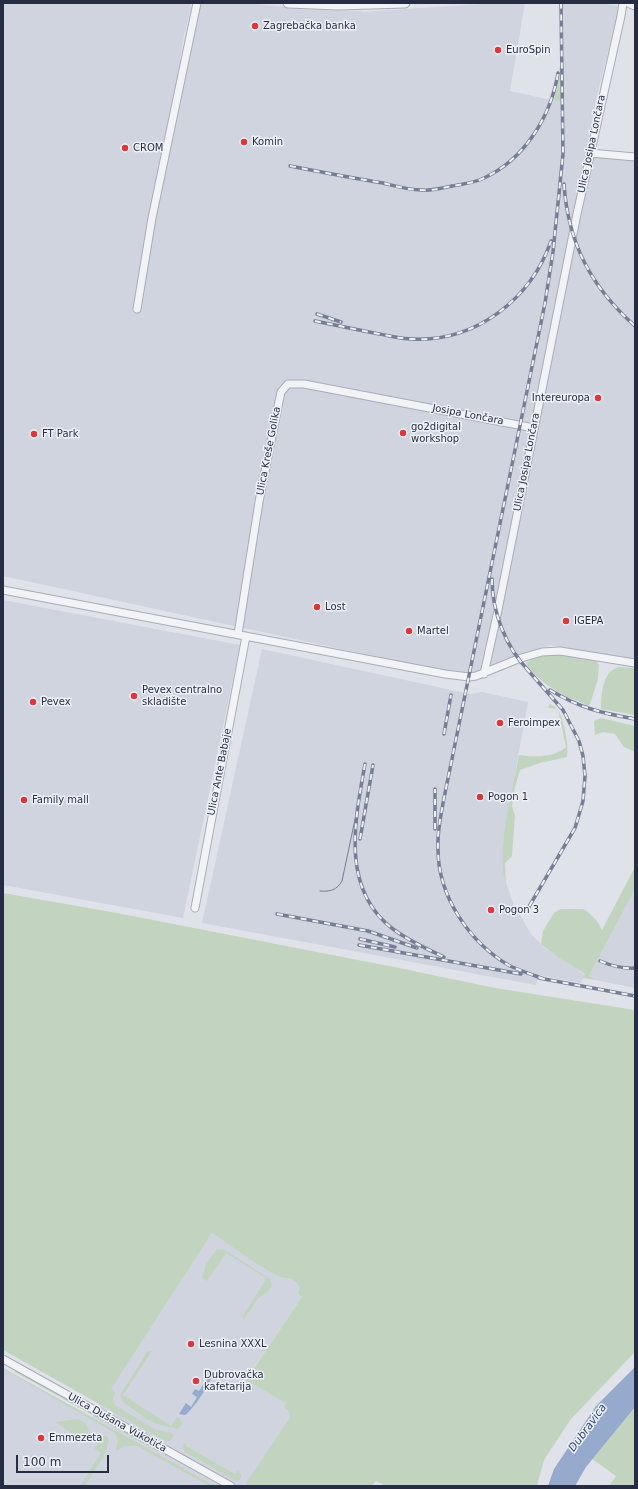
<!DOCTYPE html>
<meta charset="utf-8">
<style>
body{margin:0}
#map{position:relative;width:638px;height:1489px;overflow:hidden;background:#dfe2e9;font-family:"DejaVu Sans",sans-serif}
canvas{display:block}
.frame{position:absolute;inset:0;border:4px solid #262d42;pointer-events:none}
.scale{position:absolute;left:16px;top:1455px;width:93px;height:18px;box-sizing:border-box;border:2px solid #262d42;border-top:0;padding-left:5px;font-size:12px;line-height:14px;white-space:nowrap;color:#262d42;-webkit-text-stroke:3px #eef1f7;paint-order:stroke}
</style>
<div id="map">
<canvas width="638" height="1489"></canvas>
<div class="frame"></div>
<div class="scale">100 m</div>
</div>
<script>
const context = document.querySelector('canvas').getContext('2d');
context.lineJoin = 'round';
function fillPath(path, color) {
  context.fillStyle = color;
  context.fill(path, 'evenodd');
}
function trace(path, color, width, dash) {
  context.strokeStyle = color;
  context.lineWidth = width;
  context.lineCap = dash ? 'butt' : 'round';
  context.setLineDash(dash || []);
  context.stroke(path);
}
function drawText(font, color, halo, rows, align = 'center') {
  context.font = font + ' "DejaVu Sans",sans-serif';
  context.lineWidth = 3;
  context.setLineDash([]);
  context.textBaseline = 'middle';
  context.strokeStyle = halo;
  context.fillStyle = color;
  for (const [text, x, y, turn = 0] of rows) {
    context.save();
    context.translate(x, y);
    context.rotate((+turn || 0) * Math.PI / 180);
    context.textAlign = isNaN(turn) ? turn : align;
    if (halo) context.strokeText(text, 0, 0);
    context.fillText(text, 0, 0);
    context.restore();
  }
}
fillPath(new Path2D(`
 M 3,3 L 190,3 L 191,8 L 184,35 L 180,60 L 188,62 L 199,7 L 203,3 L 243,3 L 289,7 L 289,9 L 362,11 L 362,12 L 494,3 L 525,3 L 510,91 L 551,100 L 562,57 L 561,4 L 601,3 L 618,6 L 618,14 L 599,87 L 585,155 L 635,161 L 635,659 L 550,645 L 519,655 L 466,676 L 3,576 ZM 562,65 L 563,102 L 554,100 Z
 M 3,600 L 240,645 L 183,918 L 3,885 Z
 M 262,649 L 470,694 L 482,692 L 528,702 L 507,818 L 504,877 L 514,905 L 531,934 L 545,948 L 585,975 L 580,983 L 539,975 L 536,985 L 202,923 Z
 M 635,889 L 635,988 L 595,980 L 589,976 Z
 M 212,1233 L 279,1273 L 309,1287 L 248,1376 L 306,1410 L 253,1486 L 3,1486 L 3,1368 L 92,1417 Z`), '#d0d4df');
fillPath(new Path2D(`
 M 562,63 L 563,102 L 554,100 Z
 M 557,654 L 596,661 L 599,665 L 598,679 L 590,704 L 587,706 C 581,701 574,700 567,697 C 555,691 531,675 526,663 C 537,656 545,655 557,654 Z
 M 618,667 L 635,668 L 635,715 L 601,709 C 601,699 602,680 610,672 C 612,670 616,668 618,667 Z
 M 550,704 C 552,705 556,707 558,710 C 564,719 569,746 567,757 L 540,763 L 520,770 L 515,787 L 512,806 L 515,816 L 512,856 L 505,863 L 506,884 C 495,854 513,788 519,755 C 534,757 554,758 566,747 L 558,709 L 548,708 Z
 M 601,718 L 635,726 L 635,752 L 624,747 L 615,734 L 603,732 L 595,735 L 594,721 Z
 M 635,867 L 635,889 L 589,976 L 595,980 L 583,978 L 585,974 L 559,958 L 541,944 L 543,931 L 554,913 L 561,909 L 583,909 L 588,912 L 597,921 L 602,930 Z
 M 3,893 L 117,913 L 399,968 L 495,988 L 635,1010 L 635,1352 L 571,1419 L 544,1460 L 537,1486 L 386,1486 L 376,1481 L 372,1486 L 246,1486 L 247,1482 L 289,1419 C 291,1413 289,1410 284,1407 L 286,1403 L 246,1380 L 302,1297 L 298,1294 L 300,1288 C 293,1274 286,1281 276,1275 C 254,1263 233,1247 212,1233 L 111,1389 L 115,1392 L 113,1398 L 115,1405 L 154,1429 L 171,1433 L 174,1435 L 170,1441 L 165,1441 L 3,1350 Z
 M 217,1249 L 225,1250 L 270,1279 C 276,1292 263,1292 257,1300 C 252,1306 249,1313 244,1319 L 242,1317 L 265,1281 L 264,1280 L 266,1278 L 226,1253 L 207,1281 L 202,1278 L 206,1264 Z
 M 150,1351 L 152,1351 L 123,1395 L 171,1426 L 177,1417 L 180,1419 L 182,1424 L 178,1429 L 157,1424 L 148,1420 L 123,1402 L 120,1395 L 147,1352 Z
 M 3,1368 L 215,1486 L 209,1486 L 137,1446 L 125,1446 L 116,1451 L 118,1440 L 115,1433 L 7,1371 L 3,1370 Z
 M 15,1370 L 159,1450 L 157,1451 L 15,1372 Z
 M 635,1407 L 635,1486 L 609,1486 L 616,1476 L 592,1459 Z
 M 78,1419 C 90,1424 91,1431 85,1442 L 55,1422 Z
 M 104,1436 L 107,1436 L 109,1440 L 104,1456 L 85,1486 L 80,1486 L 101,1453 L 94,1448 Z
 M 185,1443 L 186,1444 L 186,1446 L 235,1474 L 238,1470 L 241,1475 L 241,1478 L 238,1482 L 185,1452 L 183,1446 Z`), '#c2d4bf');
fillPath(new Path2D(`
 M 635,1367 L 635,1407 L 586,1467 L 575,1486 L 548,1486 L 554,1469 L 596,1406 Z
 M 208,1370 L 212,1374 C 212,1382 192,1411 185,1415 L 179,1414 L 186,1403 L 191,1407 L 197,1397 L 192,1394 L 195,1389 L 199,1391 L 207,1379 L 203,1376 Z`), '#96aacd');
const minor = new Path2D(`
 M 590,153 L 635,157
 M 137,309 L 152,218 L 197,3
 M 3,590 L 445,674 L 469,677 L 476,676 L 518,659 L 542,652 L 560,651 L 635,663
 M 238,634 L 259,502 L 276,416 L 281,392 L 288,384 L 304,384 L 534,428
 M 484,674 L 497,615 L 577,214 L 621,16 L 623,3
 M 195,908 L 246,636
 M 3,1359 L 231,1486`);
const tertiary = new Path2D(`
 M 288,3 L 338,5 L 405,3
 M 630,3 L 635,5`);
trace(minor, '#a8acb7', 9);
trace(tertiary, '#a8acb7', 11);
trace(minor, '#f2f3f7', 7);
trace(tertiary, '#f2f3f7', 9);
trace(new Path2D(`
 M 320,891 C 330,892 337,890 342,881 L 357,810`), '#777e94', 1);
const rail = new Path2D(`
 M 290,166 C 321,172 352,178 383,183 C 395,186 409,190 422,190 C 432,191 442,188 452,186 C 463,184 474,183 484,178 C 525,159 551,116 558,73
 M 564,184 C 568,243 591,287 635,326
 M 317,314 L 341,322
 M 315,321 C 335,325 354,329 374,333 C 387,335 400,339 413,339 C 476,342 531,299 551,241
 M 492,579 C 492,612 506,648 529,671
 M 526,668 L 563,710 L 579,741 L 583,756 L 585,776 L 583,801 L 575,828 L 527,910
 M 550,690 C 580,708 601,713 635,719
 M 444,734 L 451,695
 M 365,764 C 355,820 340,889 393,929 C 409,941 427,949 444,957
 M 435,829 L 435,789
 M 360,839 L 373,765
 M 277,914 L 368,931 L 417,948
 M 360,939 L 395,947
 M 359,945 L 521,974
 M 600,961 C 612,966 623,969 635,968
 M 539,978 L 635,996
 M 544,979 C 533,975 521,971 510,966 C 470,943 438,897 438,849 C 437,832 441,815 444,798 L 545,303 L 553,252 L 563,154 L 561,3`);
trace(rail, '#777e94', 3.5);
trace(rail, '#eef1f7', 2, [6]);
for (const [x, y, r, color] of [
 [255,26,4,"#d9383d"],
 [498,50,4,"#d9383d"],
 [244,142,4,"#d9383d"],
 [125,148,4,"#d9383d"],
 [598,398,4,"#d9383d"],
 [403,433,4,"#d9383d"],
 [34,434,4,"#d9383d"],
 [317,607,4,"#d9383d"],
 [566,621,4,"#d9383d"],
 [409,631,4,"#d9383d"],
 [134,696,4,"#d9383d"],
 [33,702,4,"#d9383d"],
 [500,723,4,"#d9383d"],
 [480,797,4,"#d9383d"],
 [24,800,4,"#d9383d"],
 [491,910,4,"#d9383d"],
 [191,1344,4,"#d9383d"],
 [196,1381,4,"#d9383d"],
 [41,1438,4,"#d9383d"]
]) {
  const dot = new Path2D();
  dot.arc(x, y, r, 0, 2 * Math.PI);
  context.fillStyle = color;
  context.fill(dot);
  trace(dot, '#eef1f7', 1.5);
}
drawText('10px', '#262d42', '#eef1f7', [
 ["Zagrebačka banka",263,26],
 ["EuroSpin",506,50],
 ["Komin",252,142],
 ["CROM",133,148],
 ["Intereuropa",590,398,"right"],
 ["go2digital",411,427],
 ["workshop",411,439],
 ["FT Park",42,434],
 ["Lost",325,607],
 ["IGEPA",574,621],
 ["Martel",417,631],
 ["Pevex centralno",142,690],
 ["skladište",142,702],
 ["Pevex",41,702],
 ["Feroimpex",508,723],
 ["Pogon 1",488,797],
 ["Family mall",32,800],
 ["Pogon 3",499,910],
 ["Lesnina XXXL",199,1344],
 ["Dubrovačka",204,1375],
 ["kafetarija",204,1387],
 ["Emmezeta",49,1438]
], 'left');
drawText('10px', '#262d42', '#eef1f7', [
 ["Ulica Josipa Lončara",592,144,-78],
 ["Josipa Lončara",468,415,11],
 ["Ulica Kreše Golika",269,451,-79],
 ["Ulica Josipa Lončara",527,462,-79],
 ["Ulica Ante Babaje",220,772,-79],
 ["Ulica Dušana Vukotića",117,1423,29]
]);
drawText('italic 11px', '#2d4579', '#eef1f7', [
 ["Dubravica",588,1428,-54]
]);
</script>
